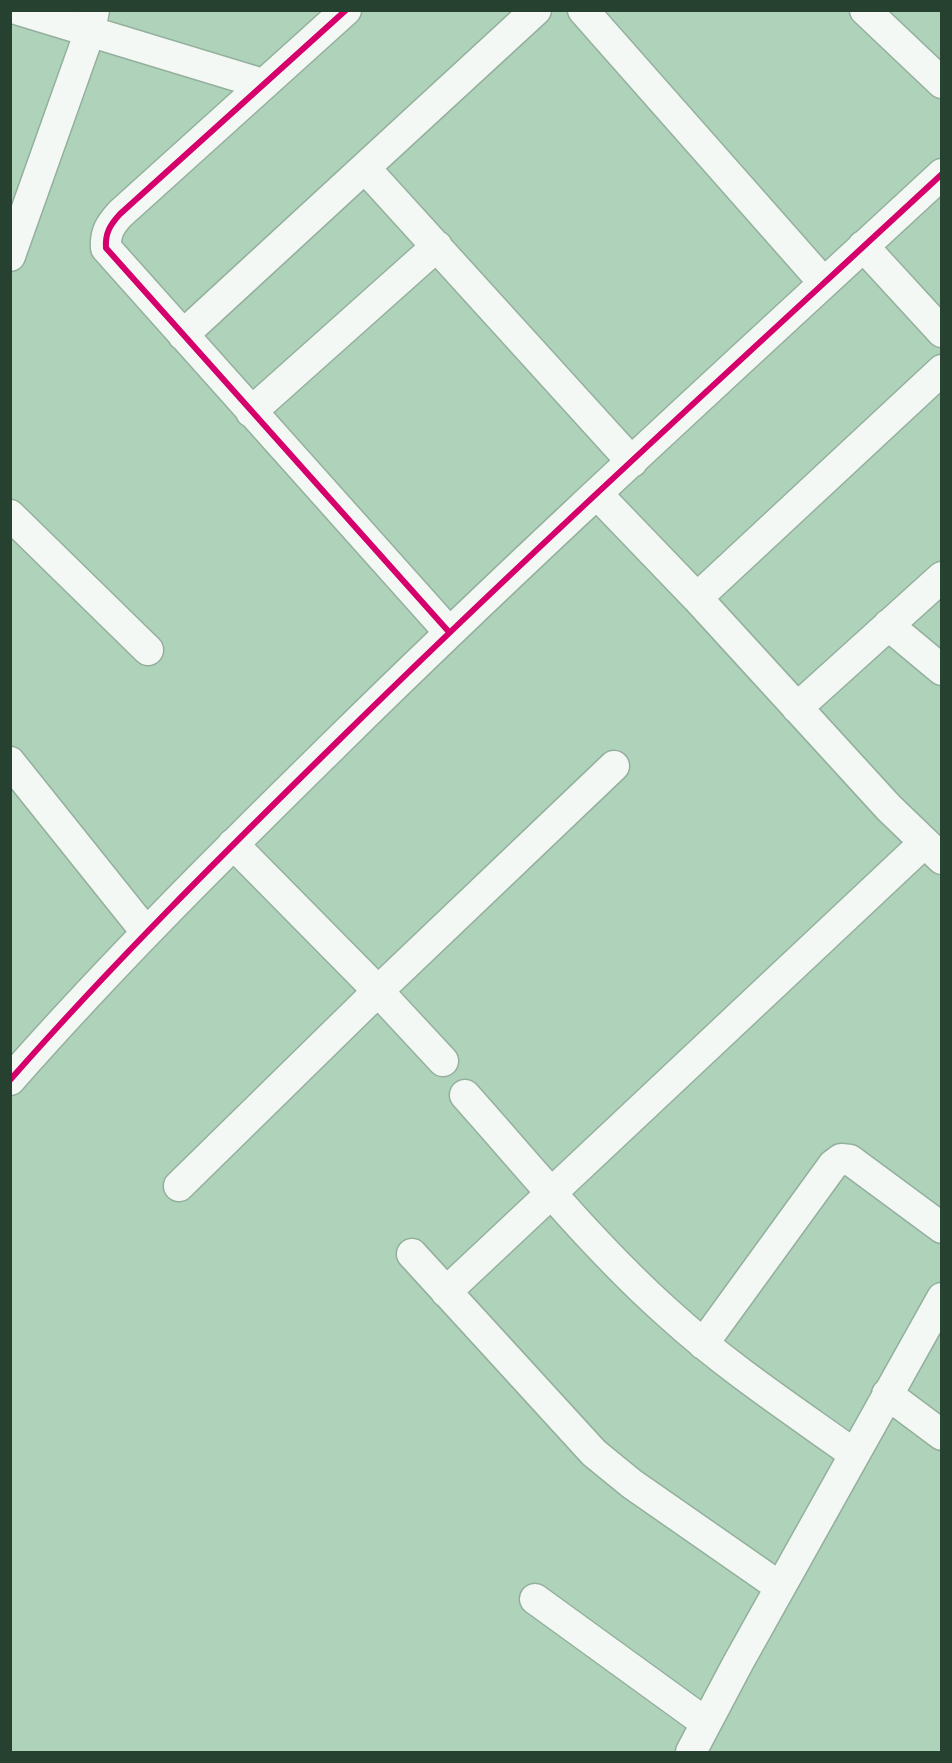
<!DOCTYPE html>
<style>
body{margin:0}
#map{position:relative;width:952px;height:1763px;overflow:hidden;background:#afd2ba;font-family:"Playfair Display",serif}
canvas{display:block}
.frame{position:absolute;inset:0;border:12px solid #26412f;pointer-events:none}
</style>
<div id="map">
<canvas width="952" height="1763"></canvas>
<div class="frame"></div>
</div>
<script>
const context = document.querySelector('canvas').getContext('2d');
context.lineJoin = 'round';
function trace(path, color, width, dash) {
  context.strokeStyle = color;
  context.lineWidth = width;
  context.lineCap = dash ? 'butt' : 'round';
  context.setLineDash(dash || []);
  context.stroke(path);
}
const minor = new Path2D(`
 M 19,10 L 263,84
 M 346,10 L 120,214 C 110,225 105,233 106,248 L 449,632
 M 583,10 L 824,283
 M 865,10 L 942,83
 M 365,168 L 632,462
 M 863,246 L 942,332
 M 10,256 L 90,31 L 94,10
 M 183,335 L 536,10
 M 251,412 L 437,246
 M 597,494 L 697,598 L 889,808 L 942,859
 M 10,515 L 148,650
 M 697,598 L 942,370
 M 888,625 L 942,670
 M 797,708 L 942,577
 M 10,762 L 146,932
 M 233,844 L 378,991 L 443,1061
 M 10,1080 C 114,962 225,852 337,742 C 534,548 739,362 942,174
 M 465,1095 C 531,1169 595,1248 669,1314 C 726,1366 791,1409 854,1454
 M 179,1186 L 378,991 L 614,766
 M 412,1254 L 594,1453 L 632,1484 L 780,1587
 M 446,1292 L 924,843
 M 703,1344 L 833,1165 L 841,1159 L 850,1160 L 942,1228
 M 887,1394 L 942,1435
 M 535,1599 L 706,1723
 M 691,1752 L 738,1663 L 942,1298`);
trace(minor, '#94b09d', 33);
trace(minor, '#f3f8f5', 30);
trace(new Path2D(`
 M 346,10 L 120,214 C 110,225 105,233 106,248 L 449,632
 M 10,1080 C 114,962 225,852 337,742 C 534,548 739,362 942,174`), '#d6006c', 6);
</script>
